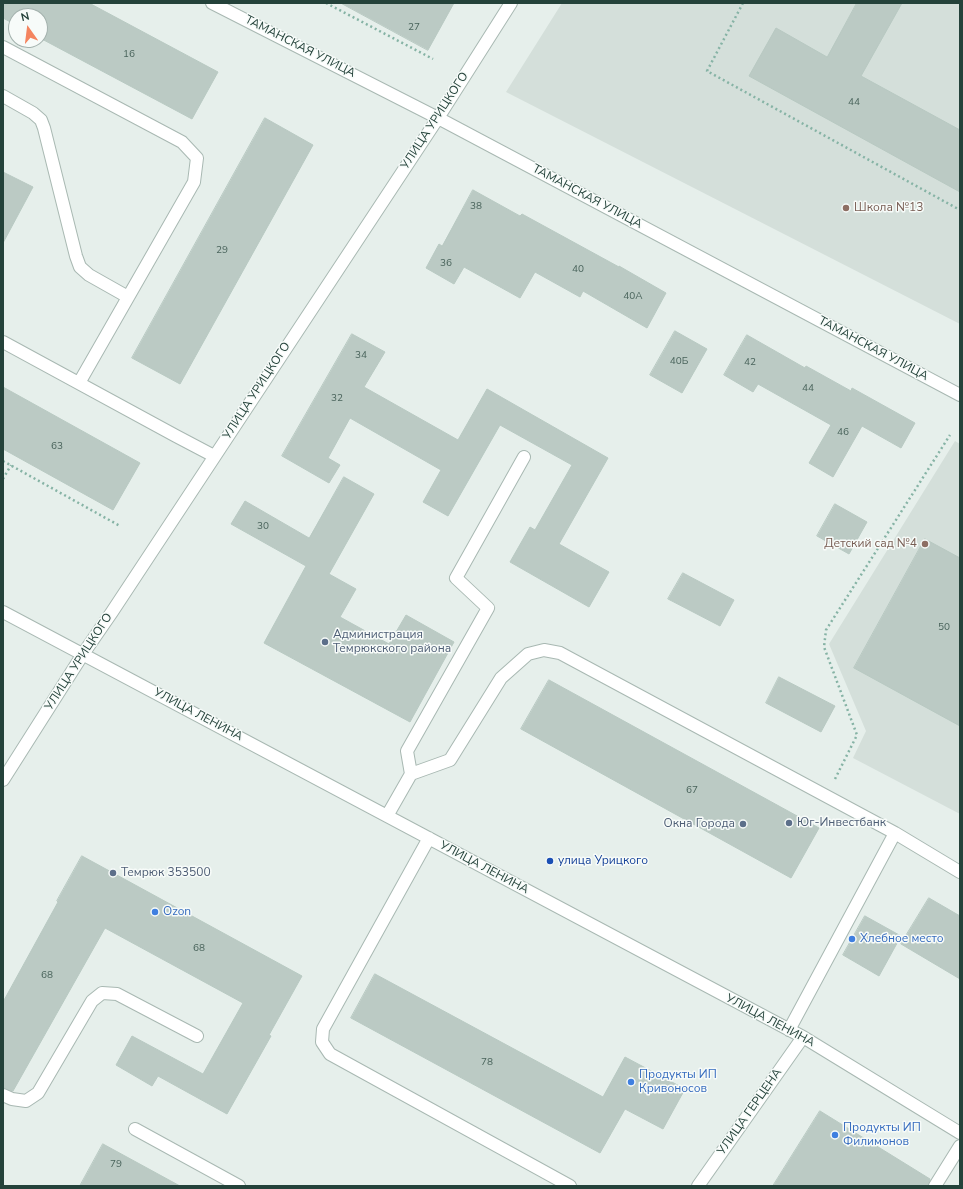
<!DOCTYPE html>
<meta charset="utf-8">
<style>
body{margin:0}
#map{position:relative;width:963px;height:1189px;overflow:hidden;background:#e6efeb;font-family:"Nunito Sans",sans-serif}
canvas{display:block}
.frame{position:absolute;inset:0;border:4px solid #24423a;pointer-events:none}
.north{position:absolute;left:8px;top:8px;width:40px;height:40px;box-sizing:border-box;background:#f7fbf9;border:1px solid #a3b1ad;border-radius:50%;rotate:346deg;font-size:11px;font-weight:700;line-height:16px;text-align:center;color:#24423a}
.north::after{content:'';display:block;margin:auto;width:14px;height:18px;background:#f4845f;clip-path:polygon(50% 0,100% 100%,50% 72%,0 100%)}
</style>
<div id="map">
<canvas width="963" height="1189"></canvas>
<div class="frame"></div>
<div class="north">N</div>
</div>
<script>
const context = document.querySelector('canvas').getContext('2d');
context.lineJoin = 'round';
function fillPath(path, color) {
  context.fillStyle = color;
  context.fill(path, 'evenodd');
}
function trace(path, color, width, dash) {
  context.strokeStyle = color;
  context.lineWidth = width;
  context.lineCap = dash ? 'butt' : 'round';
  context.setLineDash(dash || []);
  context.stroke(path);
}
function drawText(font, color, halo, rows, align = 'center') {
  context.font = font + ' "Nunito Sans",sans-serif';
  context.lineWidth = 3;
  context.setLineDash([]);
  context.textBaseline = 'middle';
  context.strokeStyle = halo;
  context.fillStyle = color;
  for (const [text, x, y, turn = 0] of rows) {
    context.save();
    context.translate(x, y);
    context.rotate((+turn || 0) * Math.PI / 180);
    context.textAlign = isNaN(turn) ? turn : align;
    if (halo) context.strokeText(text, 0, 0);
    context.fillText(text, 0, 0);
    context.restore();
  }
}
fillPath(new Path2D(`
 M 562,3 L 960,3 L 960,324 L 506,92 Z
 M 955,441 L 960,444 L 960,814 L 853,758 L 866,731 L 829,644 Z`), '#d4dfda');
const building = new Path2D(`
 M 3,3 L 89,3 L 218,72 L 192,119 L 40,38 L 40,16 L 16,16 L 16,25 L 3,18 Z
 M 341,3 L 454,3 L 428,50 Z
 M 857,3 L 902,3 L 861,76 L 960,130 L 960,192 L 749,76 L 776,28 L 827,57 Z
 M 265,118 L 313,145 L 180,384 L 132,358 Z
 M 3,172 L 33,187 L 3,243 Z
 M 473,190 L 520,216 L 522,214 L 619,267 L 619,266 L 666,293 L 647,328 L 583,291 L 580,297 L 535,272 L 520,298 L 464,267 L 454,284 L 426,268 L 439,244 L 442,246 Z
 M 675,331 L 707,349 L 682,393 L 650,375 Z
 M 352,334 L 385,352 L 364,387 L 458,440 L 487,389 L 608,458 L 559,544 L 609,572 L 589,607 L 510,562 L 530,527 L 535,530 L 572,465 L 500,425 L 448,516 L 423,502 L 441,470 L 350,418 L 328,458 L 340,465 L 329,483 L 282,456 Z
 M 747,335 L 805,368 L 806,366 L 851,391 L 852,388 L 915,423 L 901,448 L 862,426 L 833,477 L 809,463 L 831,425 L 758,384 L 753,392 L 724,375 Z
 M 3,387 L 140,463 L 113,510 L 3,449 Z
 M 344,477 L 374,494 L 329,574 L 356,589 L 340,617 L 389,644 L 406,615 L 454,642 L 410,722 L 264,643 L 306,566 L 231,524 L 245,501 L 309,538 Z
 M 835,504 L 867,522 L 849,554 L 817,536 Z
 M 925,539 L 960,558 L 960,726 L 854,668 Z
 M 683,573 L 734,600 L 720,626 L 668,599 Z
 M 779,677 L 835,706 L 821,732 L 766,703 Z
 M 549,680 L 819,828 L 791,878 L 521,729 Z
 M 82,856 L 302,976 L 269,1035 L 271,1036 L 227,1114 L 158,1076 L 152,1086 L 116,1065 L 132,1036 L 203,1074 L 243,1003 L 105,928 L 13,1091 L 3,1088 L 3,1002 L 58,902 L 57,901 Z
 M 929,898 L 960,916 L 960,979 L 901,944 Z
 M 865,916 L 901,936 L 879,976 L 843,955 Z
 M 375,974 L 603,1097 L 625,1057 L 685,1089 L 663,1129 L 625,1109 L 600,1153 L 351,1018 Z
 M 820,1111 L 930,1179 L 928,1186 L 773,1186 Z
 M 103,1144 L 180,1186 L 80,1186 Z`);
fillPath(building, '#bbcac4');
trace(building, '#b8c9c2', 1);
const minor = new Path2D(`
 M 212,3 L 438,118 L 960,395
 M 3,47 L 182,142 L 197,158 L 194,182 L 79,383
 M 3,96 L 33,113 L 41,120 L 44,128 L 76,256 L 80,267 L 89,275 L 128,297
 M 3,342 L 176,436 L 214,456
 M 3,612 L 803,1037 L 960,1133
 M 411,774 L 450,760 L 501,678 L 528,654 L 544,650 L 560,653 L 895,833 L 789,1030
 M 3,780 L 83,654 L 112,612 L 438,118 L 511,3
 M 387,816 L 411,774 L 407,751 L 488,608 L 456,578 L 524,457
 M 895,833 L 960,872
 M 429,838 L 323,1029 L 322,1042 L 330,1054 L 570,1186
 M 3,1095 L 12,1099 L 26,1101 L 38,1093 L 92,1001 L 102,993 L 117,994 L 197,1036
 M 135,1129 L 239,1186
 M 698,1186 L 803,1037
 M 935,1186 L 960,1146`);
trace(minor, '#a8b8b2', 14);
trace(new Path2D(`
 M 326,3 L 433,59
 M 743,3 L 707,71 L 960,210
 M 3,461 L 120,526
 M 3,479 L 11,465
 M 835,779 L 857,735 L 824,647 L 826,630 L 950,435`), '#86b3a5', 2.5, [2, 3]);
trace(minor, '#fff', 12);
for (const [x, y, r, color] of [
 [846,208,4,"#8d6e63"],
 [925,544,4,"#8d6e63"],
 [325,642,4,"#5c6f8a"],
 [789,823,4,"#5c6f8a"],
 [743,824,4,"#5c6f8a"],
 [550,861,4,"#1a4fb4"],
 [113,873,4,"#5c6f8a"],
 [155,912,4,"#3f7fe0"],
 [852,939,4,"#3f7fe0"],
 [631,1082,4,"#3f7fe0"],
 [835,1135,4,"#3f7fe0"]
]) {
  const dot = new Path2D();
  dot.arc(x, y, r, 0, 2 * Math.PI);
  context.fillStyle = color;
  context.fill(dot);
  trace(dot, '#f7fbf9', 1.5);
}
drawText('10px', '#4a645c', null, [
 ["27",414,28],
 ["16",129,55],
 ["44",854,103],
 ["38",476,207],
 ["29",222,251],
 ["36",446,264],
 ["40",578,270],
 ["40А",633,297],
 ["34",361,356],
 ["40Б",679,362],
 ["42",750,363],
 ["44",808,389],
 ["32",337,399],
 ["46",843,433],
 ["63",57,447],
 ["30",263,527],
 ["50",944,628],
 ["67",692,791],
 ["68",199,949],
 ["68",47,976],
 ["78",487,1063],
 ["79",116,1165]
]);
drawText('12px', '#24423a', '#f7fbf9', [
 ["ТАМАНСКАЯ УЛИЦА",300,47,27],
 ["УЛИЦА УРИЦКОГО",435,121,-57],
 ["ТАМАНСКАЯ УЛИЦА",587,197,28],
 ["ТАМАНСКАЯ УЛИЦА",873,349,28],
 ["УЛИЦА УРИЦКОГО",257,391,-57],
 ["УЛИЦА УРИЦКОГО",79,662,-57],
 ["УЛИЦА ЛЕНИНА",198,715,28],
 ["УЛИЦА ЛЕНИНА",484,868,28],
 ["УЛИЦА ЛЕНИНА",770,1021,28],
 ["УЛИЦА ГЕРЦЕНА",750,1112,-55]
]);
drawText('12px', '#785e54', '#f7fbf9', [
 ["Школа №13",854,208],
 ["Детский сад №4",917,544,"right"]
], 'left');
drawText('12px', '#4e5e75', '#f7fbf9', [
 ["Администрация",333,635],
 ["Темрюкского района",333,649],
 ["Юг-Инвестбанк",797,823],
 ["Окна Города",735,824,"right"],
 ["Темрюк 353500",121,873]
], 'left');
drawText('12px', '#164399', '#f7fbf9', [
 ["улица Урицкого",558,861]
], 'left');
drawText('12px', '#366cbe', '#f7fbf9', [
 ["Ozon",163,912],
 ["Хлебное место",860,939],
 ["Продукты ИП",639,1075],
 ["Кривоносов",639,1089],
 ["Продукты ИП",843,1128],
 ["Филимонов",843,1142]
], 'left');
</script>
